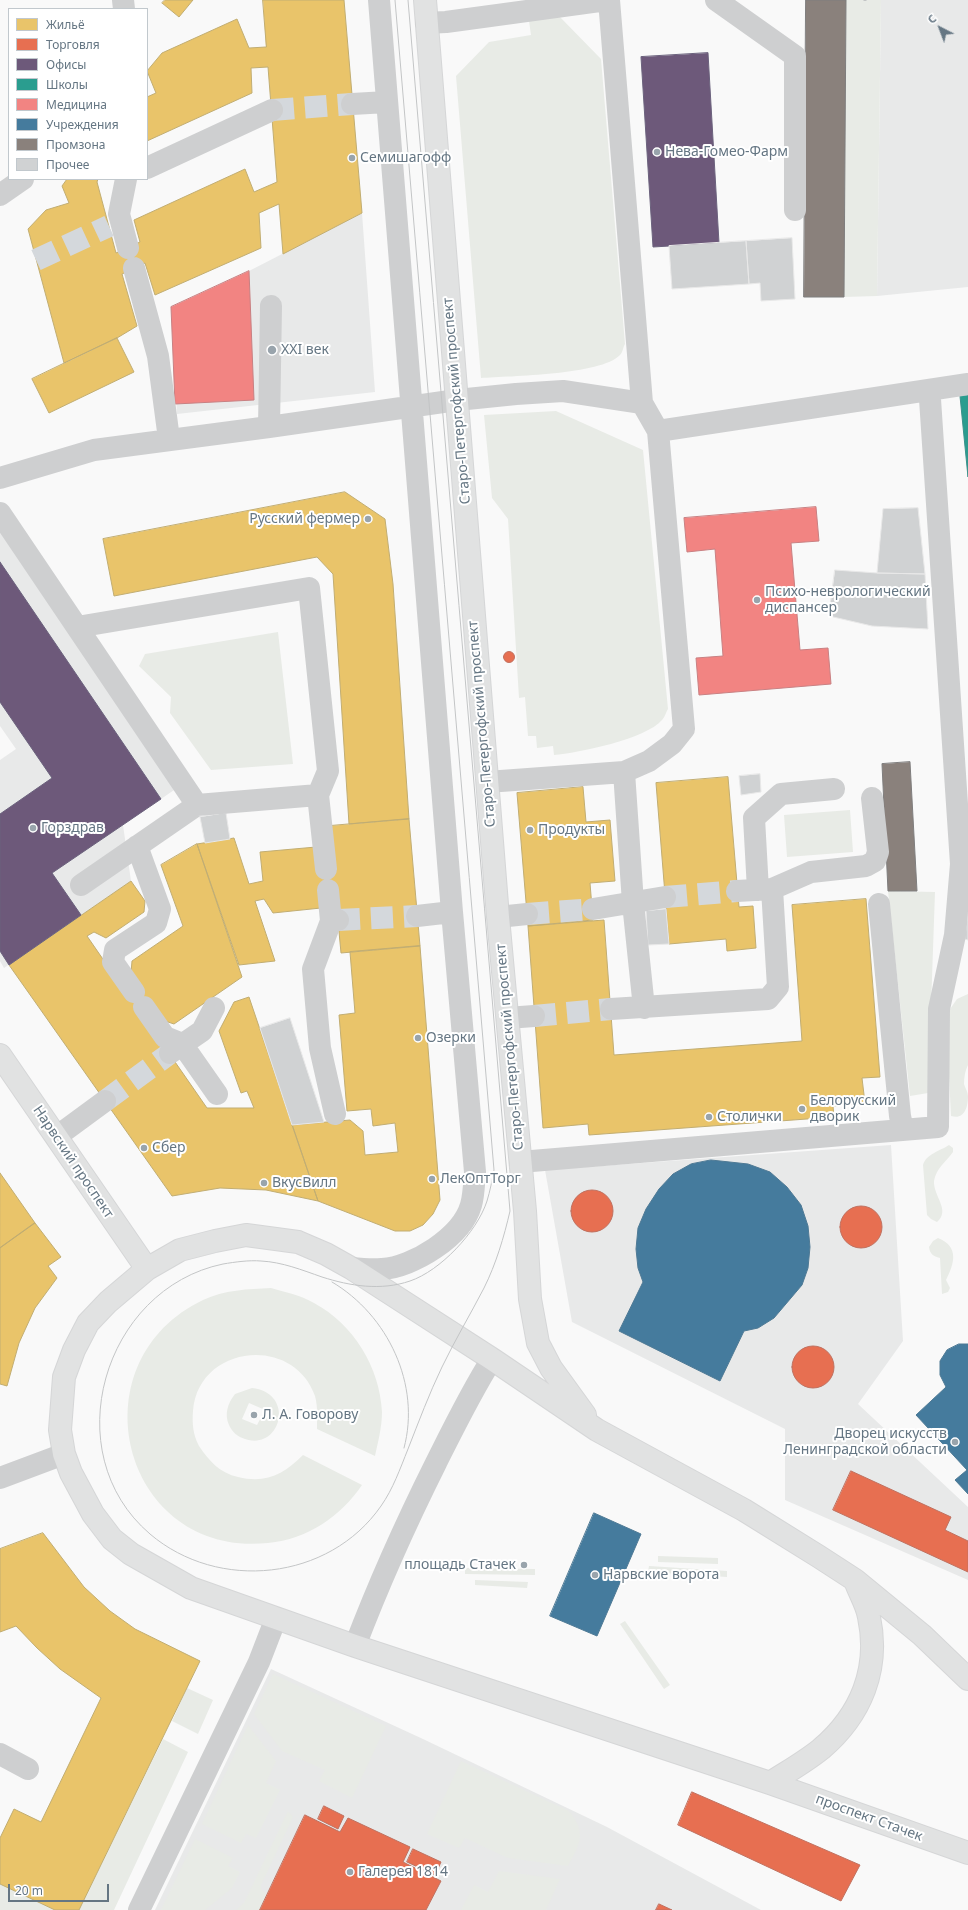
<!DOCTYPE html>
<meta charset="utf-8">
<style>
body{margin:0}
#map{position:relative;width:968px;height:1910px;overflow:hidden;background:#f9f9f9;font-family:"Noto Sans",sans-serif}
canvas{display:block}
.legend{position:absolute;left:8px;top:8px;width:140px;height:172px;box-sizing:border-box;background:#fff;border:1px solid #c1c8cd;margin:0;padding:5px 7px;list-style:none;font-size:12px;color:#657683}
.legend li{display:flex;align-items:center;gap:8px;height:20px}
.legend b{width:20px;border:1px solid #c1c8cd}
.north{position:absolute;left:920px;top:8px;width:40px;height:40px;-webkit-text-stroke:3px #fff;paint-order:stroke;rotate:318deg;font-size:11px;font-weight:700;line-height:16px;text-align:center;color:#657683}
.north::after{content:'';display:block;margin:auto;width:14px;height:18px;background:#657683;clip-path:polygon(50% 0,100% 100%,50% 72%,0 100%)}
.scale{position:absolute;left:8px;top:1884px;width:101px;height:18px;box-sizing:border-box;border:2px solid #657683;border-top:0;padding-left:5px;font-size:12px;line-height:14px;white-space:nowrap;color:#657683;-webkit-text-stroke:3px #fff;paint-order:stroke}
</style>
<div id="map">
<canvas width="968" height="1910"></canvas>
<ul class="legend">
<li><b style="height:11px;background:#e9c46a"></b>Жильё</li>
<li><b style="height:11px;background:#e76f51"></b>Торговля</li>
<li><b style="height:11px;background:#6d597a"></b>Офисы</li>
<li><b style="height:11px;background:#2a9d8f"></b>Школы</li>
<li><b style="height:11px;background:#f28482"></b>Медицина</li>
<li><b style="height:11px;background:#457b9d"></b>Учреждения</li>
<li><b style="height:11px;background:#8a817c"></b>Промзона</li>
<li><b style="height:11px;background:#d0d2d3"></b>Прочее</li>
</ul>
<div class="north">С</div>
<div class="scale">20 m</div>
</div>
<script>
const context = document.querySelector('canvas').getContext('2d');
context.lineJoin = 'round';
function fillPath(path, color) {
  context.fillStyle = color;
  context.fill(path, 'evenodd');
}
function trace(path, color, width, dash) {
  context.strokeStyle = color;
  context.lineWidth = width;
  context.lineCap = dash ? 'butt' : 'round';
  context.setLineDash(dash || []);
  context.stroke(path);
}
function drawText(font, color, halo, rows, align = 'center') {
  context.font = font + ' "Noto Sans",sans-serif';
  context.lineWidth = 4;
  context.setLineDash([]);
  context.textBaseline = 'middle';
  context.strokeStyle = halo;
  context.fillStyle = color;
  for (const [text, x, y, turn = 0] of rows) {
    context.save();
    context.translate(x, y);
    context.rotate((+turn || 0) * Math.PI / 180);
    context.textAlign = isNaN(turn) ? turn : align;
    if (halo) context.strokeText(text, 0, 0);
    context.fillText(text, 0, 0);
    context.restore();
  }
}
fillPath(new Path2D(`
 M 881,0 L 968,0 L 968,287 L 877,296 Z
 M 362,213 L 375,392 L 177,414 L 171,307 L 249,271 Z
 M 0,526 L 177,788 L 123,825 L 131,881 L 4,968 L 0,961 L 0,760 L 16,749 L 0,726 Z
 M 891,1145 L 903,1341 L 858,1404 L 968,1507 L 968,1580 L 785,1500 L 785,1429 L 572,1322 L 545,1170 Z
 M 271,1669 L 423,1739 L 607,1827 L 761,1910 L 155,1910 Z`), '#e8e9e9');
fillPath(new Path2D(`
 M 846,0 L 881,0 L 877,296 L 844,297 Z
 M 560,17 L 601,59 L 625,344 C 623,347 623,352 620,355 C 601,375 510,376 481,378 L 456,76 L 489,42 L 531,35 L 529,21 Z
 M 556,411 L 643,450 L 668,709 C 666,712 665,717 662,720 C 646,739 578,753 554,755 L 553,746 L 537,748 L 536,736 L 528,736 L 525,697 L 519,698 L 508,519 L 492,498 L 484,415 Z
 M 278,632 L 293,764 L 211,770 L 170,713 L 171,697 L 139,666 L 145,654 Z
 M 850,810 L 853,852 L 787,857 L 784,815 Z
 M 888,891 L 935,892 L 928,1093 L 910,1096 Z
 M 968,994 L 968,1065 C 965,1071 964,1077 964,1084 C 965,1088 968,1092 968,1096 C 968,1108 964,1120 951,1116 L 946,1015 L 957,999 Z
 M 949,1145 L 953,1148 L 953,1152 C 947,1161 936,1168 934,1181 C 933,1196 951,1210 937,1222 L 931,1219 L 927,1215 L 923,1165 C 926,1154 940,1151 949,1145 Z
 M 938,1238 C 960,1247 954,1264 946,1280 L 950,1288 L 948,1292 L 942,1294 L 940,1258 C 933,1256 930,1254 929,1247 L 933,1241 Z
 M 271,1288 C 285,1292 300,1295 314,1303 C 353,1324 380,1367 382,1412 C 382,1427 378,1442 375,1456 L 317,1429 C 317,1418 318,1407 315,1396 C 293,1334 198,1345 193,1411 C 192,1423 193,1435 199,1446 C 209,1461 220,1473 238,1477 C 266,1484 284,1474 303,1455 L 362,1485 C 340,1517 308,1539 268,1543 C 122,1558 73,1362 203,1300 C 224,1290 248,1289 271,1288 Z
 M 252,1388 C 296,1393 281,1451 245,1439 C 238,1437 232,1432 229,1425 C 224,1414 228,1403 235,1394 ZM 249,1403 L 265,1410 L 257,1425 L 242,1419 Z
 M 658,1556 L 718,1558 L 718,1564 L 658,1562 Z
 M 649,1566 L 727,1571 L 727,1577 L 648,1572 Z
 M 465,1568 L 535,1569 L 535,1575 L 465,1574 Z
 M 475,1580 L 528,1582 L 527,1588 L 475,1585 Z
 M 625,1621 L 670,1685 L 664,1689 L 620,1624 Z
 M 273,1674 L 386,1726 L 352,1798 L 319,1781 L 325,1770 L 282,1751 L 254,1714 Z
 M 187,1688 L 213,1700 L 198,1734 L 172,1721 Z
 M 248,1725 L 276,1761 L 266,1783 L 280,1790 L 256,1838 L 246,1834 L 241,1843 L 202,1824 Z
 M 163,1739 L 188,1752 L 114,1910 L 79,1910 Z
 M 461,1761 L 569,1811 C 587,1833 580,1844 568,1866 L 508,1858 L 465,1838 L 459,1848 L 427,1834 Z
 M 288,1811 L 293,1817 L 261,1885 L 261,1889 L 267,1895 L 260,1910 L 236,1910 L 244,1903 Z
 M 195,1839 L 233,1858 L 228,1866 L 240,1872 L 232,1888 L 205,1910 L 161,1910 Z
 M 499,1871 L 560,1879 L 546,1910 L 461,1910 L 474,1885 L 488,1892 Z
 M 0,1884 L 55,1910 L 0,1910 Z`), '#e8ebe6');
const homes = new Path2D(`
 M 165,0 L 193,0 L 179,17 L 162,3 Z
 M 263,0 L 344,0 L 362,213 L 283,254 L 279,204 L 259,213 L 261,248 L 155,295 L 145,263 L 122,274 L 137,326 L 117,338 L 64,363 L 28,229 L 46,210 L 69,203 L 62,186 L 67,179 L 98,179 L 97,182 L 116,253 L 140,242 L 134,220 L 245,169 L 254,192 L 277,182 L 268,67 L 251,68 L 252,93 L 147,141 L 147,97 L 156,93 L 147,71 L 162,53 L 237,19 L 249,48 L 266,47 Z
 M 117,338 L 134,372 L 49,413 L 32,379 Z
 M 345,492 L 385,519 L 393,584 L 409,819 L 349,824 L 333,574 L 317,557 L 114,596 L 103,539 Z
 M 728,777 L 739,907 L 753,906 L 756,948 L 727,951 L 726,939 L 669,944 L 656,783 Z
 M 583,787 L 586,822 L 610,820 L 615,881 L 590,883 L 593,920 L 528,926 L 517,793 Z
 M 409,819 L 420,946 L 341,953 L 335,889 L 321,908 L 273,913 L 264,899 L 255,901 L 275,961 L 239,965 L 197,844 L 234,838 L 249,884 L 263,881 L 260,852 L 316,847 L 329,826 Z
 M 197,844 L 242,977 L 174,1024 L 162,1020 L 139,1010 L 207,1108 L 254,1108 L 247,1091 L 241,1093 L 219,1031 L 234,1002 L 249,997 L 318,1201 L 266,1190 L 220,1188 L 172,1196 L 9,965 L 131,881 L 145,901 L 144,912 L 106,938 L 94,932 L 87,936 L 129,997 L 132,961 L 183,926 L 161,865 Z
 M 866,899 L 880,1077 L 862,1078 L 865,1103 L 833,1106 L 834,1117 L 589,1135 L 588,1124 L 543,1128 L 528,926 L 604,920 L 614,1055 L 802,1041 L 792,905 Z
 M 420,946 L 440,1200 L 433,1214 L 423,1225 L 410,1231 L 395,1231 L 318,1201 L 292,1125 L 350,1120 L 363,1131 L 365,1155 L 398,1152 L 395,1123 L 373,1126 L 371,1109 L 347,1111 L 339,1015 L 355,1013 L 350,952 Z
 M 0,1173 L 35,1223 L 0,1248 Z
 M 35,1223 L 61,1257 L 48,1266 L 57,1278 L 35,1308 L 19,1343 L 7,1386 L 0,1384 L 0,1248 Z
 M 43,1533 L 84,1587 L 110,1611 L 135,1629 L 200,1661 L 79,1910 L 55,1910 L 0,1884 L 0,1838 L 14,1809 L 41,1822 L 101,1698 L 60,1669 L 37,1648 L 16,1626 L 0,1632 L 0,1549 Z`);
fillPath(homes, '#e9c46a');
trace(homes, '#c1ad72', 1);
const shops = new Path2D(`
 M503.5 657a5.5 5.5 0 1 1 11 0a5.5 5.5 0 1 1-11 0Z
 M571 1211a21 21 0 1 1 42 0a21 21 0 1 1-42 0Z
 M840 1227a21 21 0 1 1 42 0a21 21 0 1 1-42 0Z
 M792 1367a21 21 0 1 1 42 0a21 21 0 1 1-42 0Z
 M 851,1471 L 951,1517 L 945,1530 L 968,1541 L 968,1572 L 833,1510 Z
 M 692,1792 L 860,1865 L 841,1901 L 678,1825 Z
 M 324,1806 L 344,1816 L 338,1829 L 318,1819 Z
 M 305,1815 L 340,1832 L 348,1818 L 410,1847 L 403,1862 L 441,1881 L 426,1910 L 260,1910 Z
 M 413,1849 L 441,1862 L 435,1875 L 407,1862 Z
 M 659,1904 L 672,1910 L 656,1910 Z`);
fillPath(shops, '#e76f51');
trace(shops, '#c07160', 1);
const offices = new Path2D(`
 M 708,53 L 719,243 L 653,247 L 641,57 Z
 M 0,562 L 161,799 L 52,873 L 81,915 L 9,965 L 0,951 L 0,814 L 52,778 L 0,702 Z`);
fillPath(offices, '#6d597a');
trace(offices, '#6b627d', 1);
const schools = new Path2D(`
 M 968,395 L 968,477 L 960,396 Z`);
fillPath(schools, '#2a9d8f');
trace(schools, '#3c918b', 1);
const health = new Path2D(`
 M 249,271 L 254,400 L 175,404 L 171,307 Z
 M 816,507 L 819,541 L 791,543 L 800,650 L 828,648 L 831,684 L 699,695 L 696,658 L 723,656 L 715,549 L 687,552 L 684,518 Z`);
fillPath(health, '#f28482');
trace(health, '#c88082', 1);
const public = new Path2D(`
 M 711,1160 L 748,1164 L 770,1172 L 787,1187 L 801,1205 L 808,1226 L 810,1247 L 808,1268 L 802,1285 L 774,1318 L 758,1328 L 744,1331 L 720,1381 L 619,1331 L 643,1282 L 638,1268 L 636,1249 L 638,1228 L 646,1209 L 659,1189 L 673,1174 L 691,1164 Z
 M 959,1344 L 968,1344 L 968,1494 L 955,1480 L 967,1470 L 916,1415 L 946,1387 L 940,1375 L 940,1361 L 947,1350 Z
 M 594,1513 L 641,1534 L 597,1636 L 550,1616 Z`);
fillPath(public, '#457b9d');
trace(public, '#4f7a95', 1);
const industry = new Path2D(`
 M 806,0 L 846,0 L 844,297 L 804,297 Z
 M 910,762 L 917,891 L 888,891 L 882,764 Z`);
fillPath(industry, '#8a817c');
trace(industry, '#7f7e7e', 1);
const building = new Path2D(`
 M 792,238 L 795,299 L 761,301 L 760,283 L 749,284 L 746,241 Z
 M 746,241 L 749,284 L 672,289 L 669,246 Z
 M 918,508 L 925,574 L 877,573 L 883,509 Z
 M 835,570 L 877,573 L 925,574 L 928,629 L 872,626 L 829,616 Z
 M 760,774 L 761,792 L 741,795 L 739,776 Z
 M 226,813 L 230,839 L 205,843 L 200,817 Z
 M 666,909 L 669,944 L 648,945 L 646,911 Z
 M 968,913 L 968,940 L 965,939 Z
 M 290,1018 L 324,1122 L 292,1125 L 260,1028 Z`);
fillPath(building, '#d0d2d3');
trace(building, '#e8e8e8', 1);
trace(new Path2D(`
 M 272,110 L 352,104
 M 36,260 L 109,226
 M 665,897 L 737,891
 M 527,914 L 593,909
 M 338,920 L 417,916
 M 534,1016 L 611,1009
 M 105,1101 L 169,1054`), '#d4d8dc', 22, [22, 11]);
const major = new Path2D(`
 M 425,0 L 498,917 L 525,1211 L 530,1299 L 538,1343 L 551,1368 L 585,1415
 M 0,1055 L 147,1269
 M 968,1679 L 922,1635 L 855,1580 L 818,1556 L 744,1510 L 597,1430 L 492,1359 L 351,1268 L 326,1254 L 298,1242 L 246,1235 L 215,1241 L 180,1250 L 147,1269 L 108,1302 L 88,1323 L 74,1350 L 64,1377 L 60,1430 L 64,1454 L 71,1473 L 93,1514 L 112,1539 L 131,1554 L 191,1588 L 355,1646 L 770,1783 L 968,1853
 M 770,1783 C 787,1772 805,1762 821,1749 C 861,1715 880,1669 869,1617 C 867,1605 860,1594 856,1583`);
trace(major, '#d5d6d7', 24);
trace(new Path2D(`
 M 123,0 L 124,9
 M 716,0 L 795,56 L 795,210
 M 426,23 L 446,22 L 607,0
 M 352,104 L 387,102
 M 147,168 L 272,110
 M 126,179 L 119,214 L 128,248
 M 0,195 L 23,179
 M 134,268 L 158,356 L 169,439
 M 269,427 L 271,306
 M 658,431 L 968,384
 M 0,478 L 94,450 L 269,427 L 457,400 L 516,394 L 563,391 L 642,403
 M 0,513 L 197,805
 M 77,627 L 309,588 L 328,771 L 318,795 L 197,805 L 81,885
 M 624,772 L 633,903 L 644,1008
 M 487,782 L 624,772 L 649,761 L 672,744 L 684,729 L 658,431 L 642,403 L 609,0
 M 318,795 L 326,869
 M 772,889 L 811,872 L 866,866 L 875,861 L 878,852 L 872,798
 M 328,890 L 331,921 L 338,920
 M 758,890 L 754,818 L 781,794 L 834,789
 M 879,904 L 900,1116 L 903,1130
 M 593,909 L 665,897
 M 417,916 L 452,912
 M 498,917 L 527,914
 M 331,921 L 313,969 L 320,1048 L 335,1114
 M 134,992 L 113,962 L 115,950 L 156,923 L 160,909 L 137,846
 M 144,1007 L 165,1037 L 182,1044 L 217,1094
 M 611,1009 L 768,999 L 778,987 L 772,889 L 737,891
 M 507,1018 L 534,1016
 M 170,1053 L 202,1031 L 214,1008
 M 56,1137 L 105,1101
 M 520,1162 L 938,1127 L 939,1009 L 955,935 L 961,864 L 930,399
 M 351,1268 C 361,1269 372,1270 382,1269 C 413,1267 462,1237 471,1205 C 474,1195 474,1182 475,1172 L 452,912 L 379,0
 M 0,1478 L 64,1454
 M 355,1646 C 379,1583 406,1523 436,1463 C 454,1427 471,1392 492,1359
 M 0,1754 L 28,1769
 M 139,1910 L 259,1662 L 276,1618`), '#cecfd0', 22);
trace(major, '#e1e2e2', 22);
trace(new Path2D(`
 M 395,0 L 494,1170 C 492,1181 490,1191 487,1201 C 477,1232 440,1271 410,1281 C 381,1291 350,1286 322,1277 C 302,1270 282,1262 261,1261 C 249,1260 235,1262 223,1264 C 103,1289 55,1453 150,1534 C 218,1592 329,1581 381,1506 C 393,1489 400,1469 408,1449 C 419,1421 429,1394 442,1367 C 455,1340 470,1315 484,1288 C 496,1264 504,1237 510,1211 L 408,0
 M 332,1282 C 388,1315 421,1385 404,1448`), '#c3c5c6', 1);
trace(new Path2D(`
 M 865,1 L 865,0`), '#c3c5c6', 3, [6, 3]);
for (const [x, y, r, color] of [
 [657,152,4,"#99a4ac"],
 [352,158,4,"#99a4ac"],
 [272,350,5,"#99a4ac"],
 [368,519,4,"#99a4ac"],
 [757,600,4,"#99a4ac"],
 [33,828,4,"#99a4ac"],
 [530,830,4,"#99a4ac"],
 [418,1038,4,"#99a4ac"],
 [802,1109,4,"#99a4ac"],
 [709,1117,4,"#99a4ac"],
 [144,1148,4,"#99a4ac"],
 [432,1179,4,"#99a4ac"],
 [264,1183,4,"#99a4ac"],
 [254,1415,4,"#99a4ac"],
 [955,1442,4,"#99a4ac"],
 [524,1565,4,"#99a4ac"],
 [595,1575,4,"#99a4ac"],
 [350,1872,4,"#99a4ac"]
]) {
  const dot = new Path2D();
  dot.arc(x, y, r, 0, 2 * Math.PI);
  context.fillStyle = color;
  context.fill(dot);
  trace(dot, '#fff', 1.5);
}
drawText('14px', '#657683', '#fff', [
 ["Нева-Гомео-Фарм",665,152],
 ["Семишагофф",360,158],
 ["XXI век",281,350],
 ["Русский фермер",360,519,"right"],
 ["Психо-неврологический",765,592],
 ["диспансер",765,608],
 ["Горздрав",41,828],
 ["Продукты",538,830],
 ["Озерки",426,1038],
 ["Белорусский",810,1101],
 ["дворик",810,1117],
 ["Столички",717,1117],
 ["Сбер",152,1148],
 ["ЛекОптТорг",440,1179],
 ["ВкусВилл",272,1183],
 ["Л. А. Говорову",262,1415],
 ["Дворец искусств",947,1434,"right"],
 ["Ленинградской области",947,1450,"right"],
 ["площадь Стачек",516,1565,"right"],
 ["Нарвские ворота",603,1575],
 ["Галерея 1814",358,1872]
], 'left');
drawText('14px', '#657683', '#fff', [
 ["Старо-Петергофский проспект",457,401,-95],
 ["Старо-Петергофский проспект",482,724,-95],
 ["Старо-Петергофский проспект",510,1047,-95],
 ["Нарвский проспект",73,1162,56],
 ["проспект Стачек",869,1818,20]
]);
</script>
